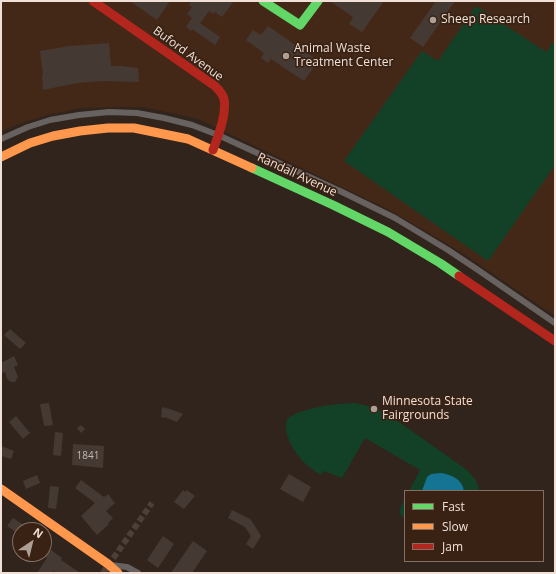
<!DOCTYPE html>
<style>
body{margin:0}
#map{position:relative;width:556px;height:574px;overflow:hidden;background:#31241c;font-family:"Open Sans",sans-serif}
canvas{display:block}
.frame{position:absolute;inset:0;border:2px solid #f0e0d7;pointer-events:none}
.legend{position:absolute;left:404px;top:490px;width:140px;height:72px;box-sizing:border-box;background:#392214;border:1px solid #826e62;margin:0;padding:5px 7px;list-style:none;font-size:12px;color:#f0e0d7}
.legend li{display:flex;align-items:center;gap:8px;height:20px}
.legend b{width:20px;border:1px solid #826e62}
.north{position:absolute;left:12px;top:522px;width:40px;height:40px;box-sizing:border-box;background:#392214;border:1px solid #826e62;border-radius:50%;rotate:35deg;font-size:11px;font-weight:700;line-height:16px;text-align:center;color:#f0e0d7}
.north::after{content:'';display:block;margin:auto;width:14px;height:18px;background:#ad9e96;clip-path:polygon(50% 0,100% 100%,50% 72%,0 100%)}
</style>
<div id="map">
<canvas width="556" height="574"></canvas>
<div class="frame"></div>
<ul class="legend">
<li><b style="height:5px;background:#63d668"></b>Fast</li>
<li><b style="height:5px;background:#ff974d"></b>Slow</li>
<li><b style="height:5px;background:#b3261e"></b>Jam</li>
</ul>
<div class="north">N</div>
</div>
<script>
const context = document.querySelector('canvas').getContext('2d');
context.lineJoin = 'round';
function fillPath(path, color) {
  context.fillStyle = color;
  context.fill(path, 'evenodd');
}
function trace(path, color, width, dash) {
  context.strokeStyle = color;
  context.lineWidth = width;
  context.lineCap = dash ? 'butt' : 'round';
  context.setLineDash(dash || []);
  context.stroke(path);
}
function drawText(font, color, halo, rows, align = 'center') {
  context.font = font + ' "Open Sans",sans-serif';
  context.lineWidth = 3.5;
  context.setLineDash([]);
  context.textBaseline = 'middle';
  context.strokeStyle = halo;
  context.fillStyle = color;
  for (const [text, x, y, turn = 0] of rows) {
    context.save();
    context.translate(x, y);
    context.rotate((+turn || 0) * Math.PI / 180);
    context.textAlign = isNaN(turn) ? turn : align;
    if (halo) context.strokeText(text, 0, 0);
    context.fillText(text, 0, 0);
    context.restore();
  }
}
fillPath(new Path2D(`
 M 1,1 L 555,1 L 555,316 L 461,252 L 388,209 L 198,119 L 172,113 L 143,107 L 113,107 L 82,108 L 51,114 L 18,124 L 1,132 Z`), '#432817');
fillPath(new Path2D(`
 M 476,6 L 546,52 L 555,40 L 555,165 L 488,261 L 344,161 L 422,51 L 438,61 Z
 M 355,403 L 372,407 L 385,412 L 467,470 L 475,479 L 480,491 L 409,491 L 420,470 L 365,438 L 342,478 L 324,471 L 321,475 C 305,466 292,452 287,434 C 286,428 284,421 290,417 C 295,413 301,412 307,410 C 324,405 338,404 355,403 Z
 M 405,498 L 405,519 L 400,514 L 400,509 Z`), '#124127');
fillPath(new Path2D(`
 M 441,473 C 452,475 462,479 464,491 L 422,491 L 427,477 L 431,474 Z`), '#157494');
fillPath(new Path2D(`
 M 130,1 L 170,1 L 157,20 Z
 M 191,1 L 234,1 L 222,17 L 215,12 L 213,14 L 209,11 L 200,23 L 220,37 L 215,45 L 192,29 L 191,31 L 186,27 L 192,18 L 187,14 L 192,7 L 189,5 Z
 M 330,1 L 384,1 L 362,32 L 349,24 L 353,17 Z
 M 436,1 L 455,1 L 423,47 L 410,38 Z
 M 268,26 L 318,61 L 304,81 L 271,59 L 268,63 L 261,58 L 264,53 L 246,40 L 253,30 L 261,35 Z
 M 109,43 L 111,66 L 121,66 L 138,68 L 139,82 L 103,81 L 77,83 L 43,90 L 42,75 L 43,75 L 40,51 L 69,46 Z
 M 10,329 L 26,343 L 20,349 L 4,335 Z
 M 14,356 L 18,365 L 14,367 L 18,377 L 15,382 L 11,382 L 7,379 L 5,372 L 1,373 L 1,363 Z
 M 49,403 L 53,425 L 44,426 L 40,404 Z
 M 162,407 L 173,410 L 183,414 L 177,422 L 167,418 L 161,417 Z
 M 16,416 L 30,433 L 23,439 L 9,422 Z
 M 81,425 L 85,429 L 81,433 L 77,428 Z
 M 55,432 L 63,433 L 61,456 L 53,455 Z
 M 73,444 L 104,446 L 103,468 L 72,465 Z
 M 1,446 L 14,451 L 11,459 L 1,456 Z
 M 289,474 L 311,487 L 303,502 L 280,489 Z
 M 37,475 L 40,483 L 26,489 L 23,481 Z
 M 81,480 L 104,497 L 108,494 L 115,503 L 106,511 L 113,518 L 108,523 L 109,524 L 97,535 L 81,516 L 95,503 L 75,488 Z
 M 50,486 L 59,487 L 56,509 L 48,508 Z
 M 183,490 L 185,492 L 187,490 L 195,496 L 184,509 L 174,502 Z
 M 232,510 L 250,519 L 253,523 L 261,536 L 253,549 L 246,544 L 251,536 L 245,527 L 228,518 Z
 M 13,518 L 31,530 L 20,530 L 20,535 L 7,526 Z
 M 163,536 L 174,544 L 158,568 L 147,560 Z
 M 193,541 L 207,551 L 192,573 L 171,573 Z
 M 44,545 L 62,558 L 61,560 L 80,573 L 57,573 L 53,571 L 52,573 L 37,573 L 47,558 L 44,556 Z`), '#453a33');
trace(new Path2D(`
 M 103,573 L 152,503`), '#4e4038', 6, [6, 3]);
trace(new Path2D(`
 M 1,139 L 28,127 L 50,120 L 79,115 L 109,112 L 137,113 L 164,118 L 192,125 L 218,135 L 340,191 L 395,218 L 448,250 L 478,270 L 555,323
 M 110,565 L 127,567 L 138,573`), '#676260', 6);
trace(new Path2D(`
 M 263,1 L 300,25 L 318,1
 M 252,168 L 333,205 L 388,232 L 440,263 L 459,276`), '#63d668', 9);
trace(new Path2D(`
 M 1,157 L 30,143 L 53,136 L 80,131 L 108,128 L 134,128 L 188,139 L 252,168
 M 1,489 L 108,564 L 118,573`), '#ff974d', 9);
trace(new Path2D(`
 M 93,1 L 215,86 C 219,90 223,94 224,99 C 227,114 218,136 213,150
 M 459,276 L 555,341`), '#b3261e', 9);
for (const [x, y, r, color] of [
 [433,20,4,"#ad9e96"],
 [286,56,4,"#ad9e96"],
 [374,409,4,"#ad9e96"]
]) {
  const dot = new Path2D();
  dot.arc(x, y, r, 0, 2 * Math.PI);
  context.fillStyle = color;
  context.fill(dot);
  trace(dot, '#392214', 1.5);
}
drawText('10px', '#c5b6ae', null, [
 ["1841",88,456]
]);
drawText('12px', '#f0e0d7', '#392214', [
 ["Sheep Research",441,20],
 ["Animal Waste",294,49],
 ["Treatment Center",294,63],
 ["Minnesota State",382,402],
 ["Fairgrounds",382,416]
], 'left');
drawText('12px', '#f0e0d7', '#392214', [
 ["Buford Avenue",188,54,36],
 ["Randall Avenue",297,175,25]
]);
</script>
